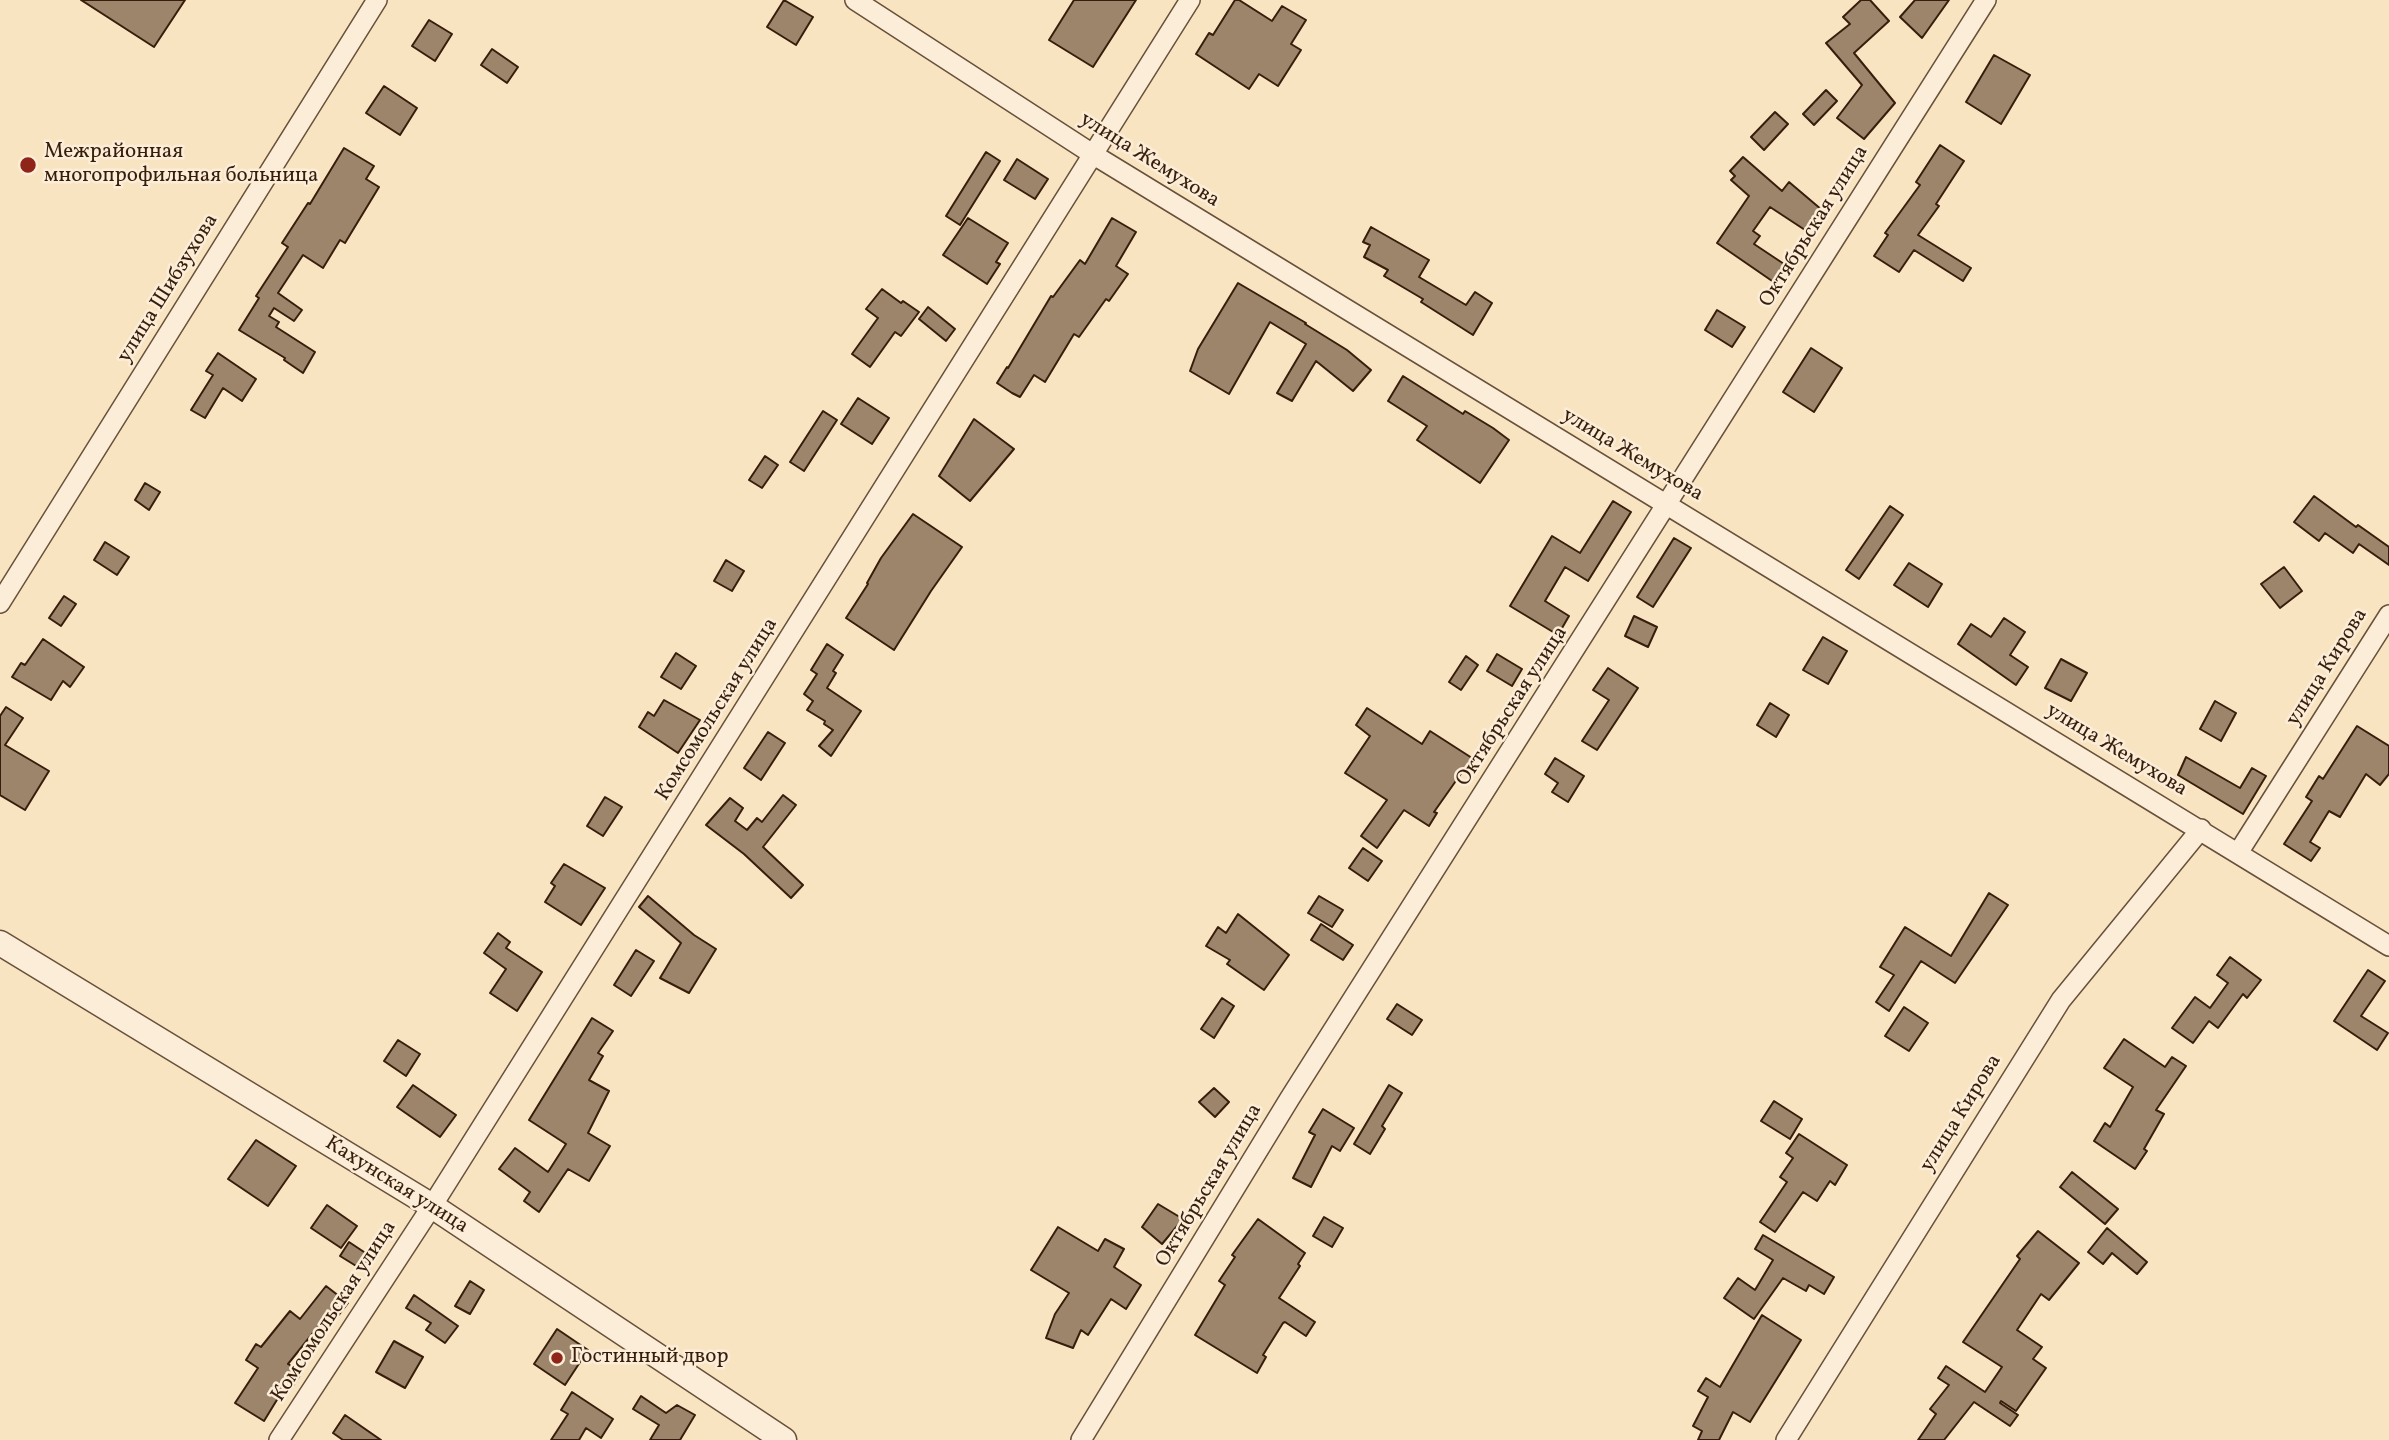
<!DOCTYPE html>
<meta charset="utf-8">
<style>
body{margin:0}
canvas{display:block;background:#f9e4c2}
</style>
<canvas width="2389" height="1440"></canvas>
<script>
const context = document.querySelector('canvas').getContext('2d');
context.lineJoin = 'round';
function fillPath(path, color) {
  context.fillStyle = color;
  context.fill(path, 'evenodd');
}
function trace(path, color, width, dash) {
  context.strokeStyle = color;
  context.lineWidth = width;
  context.lineCap = dash ? 'butt' : 'round';
  context.setLineDash(dash || []);
  context.stroke(path);
}
function drawText(font, color, halo, rows, align = 'center') {
  context.font = font + ' Vollkorn,serif';
  context.lineWidth = 5;
  context.setLineDash([]);
  context.textBaseline = 'middle';
  context.strokeStyle = halo;
  context.fillStyle = color;
  for (const [text, x, y, turn = 0] of rows) {
    context.save();
    context.translate(x, y);
    context.rotate((+turn || 0) * Math.PI / 180);
    context.textAlign = isNaN(turn) ? turn : align;
    if (halo) context.strokeText(text, 0, 0);
    context.fillText(text, 0, 0);
    context.restore();
  }
}
const building = new Path2D(`
 M 81,0 L 185,0 L 154,47 Z
 M 784,0 L 813,17 L 796,45 L 767,27 Z
 M 1074,0 L 1136,0 L 1093,67 L 1049,40 Z
 M 1235,0 L 1239,0 L 1272,21 L 1282,6 L 1306,20 L 1291,44 L 1301,50 L 1278,86 L 1259,74 L 1249,89 L 1196,54 L 1209,33 L 1213,35 Z
 M 1861,0 L 1870,0 L 1889,21 L 1854,53 L 1895,103 L 1864,139 L 1837,118 L 1862,85 L 1826,43 L 1850,24 L 1843,17 Z
 M 1915,0 L 1949,0 L 1922,38 L 1900,17 Z
 M 429,20 L 452,34 L 435,61 L 412,46 Z
 M 492,49 L 518,67 L 507,83 L 481,65 Z
 M 1994,55 L 2030,75 L 2001,124 L 1966,102 Z
 M 384,86 L 417,108 L 400,135 L 366,113 Z
 M 1826,90 L 1837,101 L 1814,125 L 1803,114 Z
 M 1775,112 L 1788,124 L 1764,150 L 1751,137 Z
 M 1940,145 L 1964,161 L 1936,204 L 1939,206 L 1918,235 L 1971,268 L 1963,281 L 1914,250 L 1899,272 L 1874,256 L 1888,235 L 1885,233 L 1920,185 L 1916,182 Z
 M 344,148 L 374,166 L 366,179 L 379,187 L 345,243 L 340,240 L 323,268 L 303,255 L 278,293 L 302,310 L 294,321 L 274,308 L 269,316 L 279,322 L 276,327 L 315,352 L 303,373 L 284,360 L 285,358 L 239,330 L 259,298 L 256,296 L 288,247 L 282,243 L 308,203 L 310,204 Z
 M 986,152 L 1000,161 L 960,225 L 946,216 Z
 M 1743,157 L 1782,191 L 1789,182 L 1822,210 L 1805,230 L 1770,207 L 1753,231 L 1760,236 L 1754,244 L 1787,266 L 1775,283 L 1717,243 L 1749,196 L 1731,180 L 1735,176 L 1730,171 Z
 M 1017,159 L 1048,179 L 1035,199 L 1004,180 Z
 M 968,218 L 1008,243 L 996,262 L 1000,264 L 987,284 L 943,255 Z
 M 1112,218 L 1136,232 L 1116,266 L 1128,274 L 1109,301 L 1106,299 L 1079,337 L 1074,334 L 1045,382 L 1034,375 L 1020,397 L 1012,393 L 997,383 L 1007,367 L 1008,368 L 1051,296 L 1053,297 L 1080,260 L 1085,264 Z
 M 1371,227 L 1429,260 L 1419,277 L 1466,305 L 1475,292 L 1492,303 L 1473,335 L 1421,302 L 1423,299 L 1384,276 L 1388,270 L 1364,257 L 1370,245 L 1363,242 Z
 M 1238,283 L 1306,323 L 1305,324 L 1347,350 L 1371,370 L 1353,391 L 1316,361 L 1292,401 L 1277,393 L 1306,344 L 1270,322 L 1229,394 L 1190,371 L 1198,349 Z
 M 882,289 L 901,303 L 903,301 L 919,312 L 901,336 L 895,332 L 870,367 L 852,354 L 878,318 L 866,309 Z
 M 928,307 L 955,329 L 946,341 L 919,319 Z
 M 1717,310 L 1745,327 L 1732,347 L 1705,330 Z
 M 1811,348 L 1842,368 L 1814,412 L 1783,392 Z
 M 218,353 L 256,379 L 242,401 L 223,388 L 205,418 L 191,410 L 213,375 L 206,371 Z
 M 1403,376 L 1463,414 L 1465,411 L 1493,428 L 1509,440 L 1480,483 L 1417,440 L 1427,426 L 1388,401 Z
 M 858,398 L 889,418 L 872,444 L 841,424 Z
 M 823,411 L 837,420 L 804,471 L 790,462 Z
 M 974,419 L 1014,449 L 970,501 L 939,476 Z
 M 765,456 L 778,465 L 762,488 L 749,480 Z
 M 145,483 L 160,492 L 149,510 L 135,500 Z
 M 2314,496 L 2356,527 L 2358,525 L 2389,547 L 2389,565 L 2359,544 L 2353,553 L 2325,533 L 2319,541 L 2294,522 Z
 M 1613,501 L 1631,512 L 1588,581 L 1565,567 L 1545,601 L 1569,616 L 1558,635 L 1510,606 L 1552,536 L 1580,553 Z
 M 1890,506 L 1903,515 L 1859,579 L 1846,570 Z
 M 913,514 L 962,547 L 931,591 L 894,650 L 846,618 L 868,584 L 867,583 L 881,558 Z
 M 1674,538 L 1691,548 L 1653,607 L 1637,597 Z
 M 105,542 L 129,557 L 117,575 L 94,560 Z
 M 726,560 L 744,571 L 732,591 L 714,581 Z
 M 1909,563 L 1942,584 L 1928,607 L 1894,585 Z
 M 2284,567 L 2302,591 L 2280,608 L 2261,584 Z
 M 64,596 L 76,604 L 61,626 L 49,618 Z
 M 1634,616 L 1657,627 L 1648,647 L 1625,636 Z
 M 2004,618 L 2025,632 L 2010,655 L 2028,667 L 2016,685 L 1958,644 L 1971,624 L 1991,637 Z
 M 1823,637 L 1847,651 L 1828,684 L 1803,670 Z
 M 43,639 L 84,667 L 70,687 L 63,681 L 51,700 L 12,677 L 21,663 L 25,665 Z
 M 827,644 L 843,655 L 833,671 L 836,673 L 827,688 L 861,711 L 831,756 L 819,746 L 833,730 L 824,724 L 825,721 L 807,710 L 813,701 L 804,694 L 817,674 L 811,670 Z
 M 676,653 L 696,666 L 681,689 L 661,677 Z
 M 1497,654 L 1522,669 L 1512,686 L 1487,671 Z
 M 1466,656 L 1478,665 L 1461,690 L 1449,682 Z
 M 2061,659 L 2087,673 L 2071,701 L 2045,688 Z
 M 1608,668 L 1638,688 L 1597,750 L 1582,741 L 1609,700 L 1593,690 Z
 M 664,700 L 700,720 L 678,753 L 639,727 L 648,712 L 654,716 Z
 M 2215,701 L 2236,713 L 2221,741 L 2200,729 Z
 M 1770,703 L 1789,715 L 1776,737 L 1757,725 Z
 M 6,707 L 23,718 L 5,745 L 49,771 L 25,810 L 0,795 L 0,716 Z
 M 1367,708 L 1422,744 L 1430,731 L 1472,758 L 1434,812 L 1437,813 L 1429,826 L 1404,810 L 1377,848 L 1361,836 L 1387,800 L 1345,773 L 1370,736 L 1356,725 Z
 M 2357,726 L 2389,746 L 2389,774 L 2380,785 L 2366,774 L 2340,817 L 2329,811 L 2310,842 L 2320,848 L 2311,861 L 2284,844 L 2312,801 L 2306,797 L 2319,776 L 2323,779 Z
 M 768,732 L 785,743 L 761,780 L 744,768 Z
 M 2186,757 L 2240,788 L 2252,768 L 2266,776 L 2243,814 L 2178,775 Z
 M 1555,758 L 1584,776 L 1568,802 L 1552,792 L 1558,783 L 1545,774 Z
 M 783,795 L 796,805 L 763,847 L 803,885 L 791,898 L 744,854 L 706,825 L 730,798 L 743,808 L 735,821 L 747,830 L 757,818 L 762,822 Z
 M 605,797 L 622,807 L 603,836 L 587,826 Z
 M 1363,848 L 1382,861 L 1368,881 L 1349,868 Z
 M 564,864 L 605,888 L 581,925 L 545,902 L 555,886 L 551,883 Z
 M 1989,893 L 2008,905 L 1955,983 L 1921,961 L 1889,1011 L 1876,1002 L 1894,975 L 1880,967 L 1905,927 L 1951,956 Z
 M 648,896 L 694,935 L 716,949 L 689,993 L 660,978 L 681,943 L 639,907 Z
 M 1319,896 L 1343,910 L 1332,927 L 1308,913 Z
 M 1238,914 L 1289,955 L 1264,990 L 1227,964 L 1230,960 L 1206,946 L 1218,927 L 1226,933 Z
 M 1321,924 L 1353,945 L 1343,960 L 1311,940 Z
 M 498,933 L 510,942 L 506,948 L 542,972 L 517,1011 L 490,993 L 506,969 L 484,953 Z
 M 636,950 L 654,961 L 631,996 L 614,985 Z
 M 2230,957 L 2261,980 L 2247,998 L 2243,994 L 2218,1028 L 2209,1021 L 2193,1043 L 2172,1028 L 2195,997 L 2210,1008 L 2228,983 L 2217,975 Z
 M 2368,970 L 2385,981 L 2361,1016 L 2388,1033 L 2377,1050 L 2334,1021 Z
 M 1222,998 L 1234,1006 L 1214,1038 L 1201,1029 Z
 M 1397,1004 L 1422,1020 L 1412,1035 L 1387,1019 Z
 M 1904,1007 L 1928,1023 L 1909,1051 L 1885,1036 Z
 M 592,1018 L 613,1031 L 598,1053 L 603,1056 L 589,1080 L 609,1091 L 588,1133 L 610,1146 L 589,1181 L 568,1169 L 539,1212 L 524,1201 L 530,1192 L 499,1169 L 515,1148 L 548,1172 L 566,1144 L 529,1120 Z
 M 2124,1039 L 2165,1067 L 2172,1057 L 2186,1066 L 2156,1110 L 2164,1114 L 2144,1149 L 2147,1151 L 2135,1169 L 2094,1141 L 2105,1123 L 2110,1127 L 2133,1087 L 2104,1068 Z
 M 398,1040 L 420,1054 L 406,1076 L 384,1061 Z
 M 413,1085 L 456,1115 L 440,1137 L 397,1107 Z
 M 1389,1085 L 1402,1093 L 1382,1126 L 1385,1129 L 1370,1154 L 1354,1144 Z
 M 1214,1088 L 1229,1102 L 1215,1117 L 1199,1102 Z
 M 1774,1101 L 1802,1119 L 1790,1139 L 1761,1121 Z
 M 1323,1109 L 1354,1128 L 1340,1151 L 1332,1146 L 1311,1187 L 1293,1178 L 1315,1135 L 1309,1132 Z
 M 1799,1134 L 1847,1165 L 1835,1185 L 1830,1181 L 1817,1201 L 1803,1192 L 1775,1232 L 1760,1222 L 1787,1182 L 1780,1177 L 1793,1158 L 1786,1153 Z
 M 256,1140 L 296,1166 L 268,1206 L 228,1179 Z
 M 2072,1172 L 2118,1209 L 2105,1224 L 2060,1187 Z
 M 1158,1204 L 1183,1219 L 1162,1244 L 1142,1227 Z
 M 327,1205 L 357,1226 L 341,1248 L 311,1228 Z
 M 1324,1217 L 1343,1228 L 1332,1247 L 1313,1236 Z
 M 1258,1219 L 1305,1253 L 1298,1264 L 1300,1266 L 1279,1298 L 1315,1322 L 1306,1336 L 1285,1322 L 1283,1323 L 1263,1355 L 1266,1357 L 1257,1373 L 1195,1335 L 1225,1285 L 1219,1281 L 1235,1257 L 1232,1255 Z
 M 1058,1227 L 1098,1251 L 1105,1239 L 1124,1249 L 1114,1267 L 1141,1285 L 1126,1309 L 1111,1299 L 1088,1335 L 1081,1330 L 1073,1348 L 1046,1338 L 1055,1314 L 1069,1293 L 1031,1270 Z
 M 2107,1228 L 2147,1262 L 2137,1274 L 2112,1253 L 2103,1264 L 2088,1252 Z
 M 2038,1231 L 2079,1263 L 2049,1300 L 2041,1294 L 2017,1330 L 2042,1347 L 2033,1359 L 2046,1368 L 2016,1411 L 2001,1401 L 2000,1403 L 2018,1415 L 2010,1426 L 1974,1402 L 1944,1440 L 1918,1440 L 1936,1414 L 1930,1409 L 1949,1385 L 1938,1378 L 1946,1366 L 1985,1392 L 2002,1367 L 1963,1342 L 2020,1259 L 2017,1256 Z
 M 1763,1235 L 1834,1277 L 1824,1294 L 1809,1285 L 1806,1291 L 1783,1278 L 1754,1319 L 1724,1298 L 1738,1278 L 1755,1290 L 1773,1260 L 1755,1249 Z
 M 349,1242 L 370,1256 L 361,1269 L 340,1256 Z
 M 470,1281 L 484,1290 L 470,1314 L 455,1306 Z
 M 326,1286 L 348,1303 L 328,1329 L 321,1323 L 288,1364 L 302,1372 L 291,1389 L 286,1385 L 264,1421 L 235,1403 L 258,1368 L 246,1360 L 256,1344 L 261,1347 L 290,1311 L 300,1319 Z
 M 414,1295 L 458,1326 L 445,1343 L 426,1330 L 431,1323 L 406,1308 Z
 M 1762,1315 L 1801,1340 L 1750,1422 L 1733,1412 L 1719,1440 L 1698,1440 L 1702,1431 L 1693,1426 L 1708,1397 L 1698,1391 L 1706,1378 L 1720,1387 Z
 M 557,1329 L 588,1350 L 565,1385 L 534,1364 Z
 M 394,1341 L 423,1357 L 405,1388 L 376,1372 Z
 M 572,1392 L 613,1419 L 601,1438 L 586,1428 L 579,1440 L 551,1440 L 568,1414 L 561,1410 Z
 M 641,1396 L 666,1413 L 677,1405 L 695,1415 L 680,1440 L 650,1440 L 659,1425 L 633,1409 Z
 M 345,1415 L 381,1440 L 343,1440 L 333,1433 Z`);
fillPath(building, '#9c856b');
trace(building, '#371e0c', 2);
const minor = new Path2D(`
 M 855,0 L 1094,155 L 2389,946
 M 0,603 L 377,0
 M 2238,853 L 2389,615
 M 279,1440 L 432,1206 L 1190,0
 M 1081,1440 L 1290,1098 L 1986,0
 M 1786,1440 L 2061,1000 L 2201,829`);
const tertiary = new Path2D(`
 M 0,943 L 432,1206 L 784,1440`);
trace(minor, '#68503a', 22);
trace(tertiary, '#68503a', 27);
trace(minor, '#fbedd7', 19);
trace(tertiary, '#fbedd7', 24);
for (const [x, y, r, color] of [
 [28,165,9,"#8f2418"],
 [557,1358,7,"#8f2418"]
]) {
  const dot = new Path2D();
  dot.arc(x, y, r, 0, 2 * Math.PI);
  context.fillStyle = color;
  context.fill(dot);
  trace(dot, '#fbedd7', 2.5);
}
drawText('21px', '#371e0c', '#fbedd7', [
 ["Межрайонная",44,153],
 ["многопрофильная больница",44,177],
 ["Гостинный двор",571,1358]
], 'left');
drawText('21px', '#371e0c', '#fbedd7', [
 ["улица Жемухова",1149,161,32],
 ["Октябрьская улица",1815,227,-58],
 ["улица Шибзухова",169,289,-58],
 ["улица Жемухова",1632,456,31],
 ["улица Кирова",2328,668,-58],
 ["Октябрьская улица",1513,707,-57],
 ["Комсомольская улица",718,710,-58],
 ["улица Жемухова",2116,751,31],
 ["улица Кирова",1962,1114,-58],
 ["Кахунская улица",396,1186,32],
 ["Октябрьская улица",1210,1186,-59],
 ["Комсомольская улица",335,1312,-57]
]);
</script>
